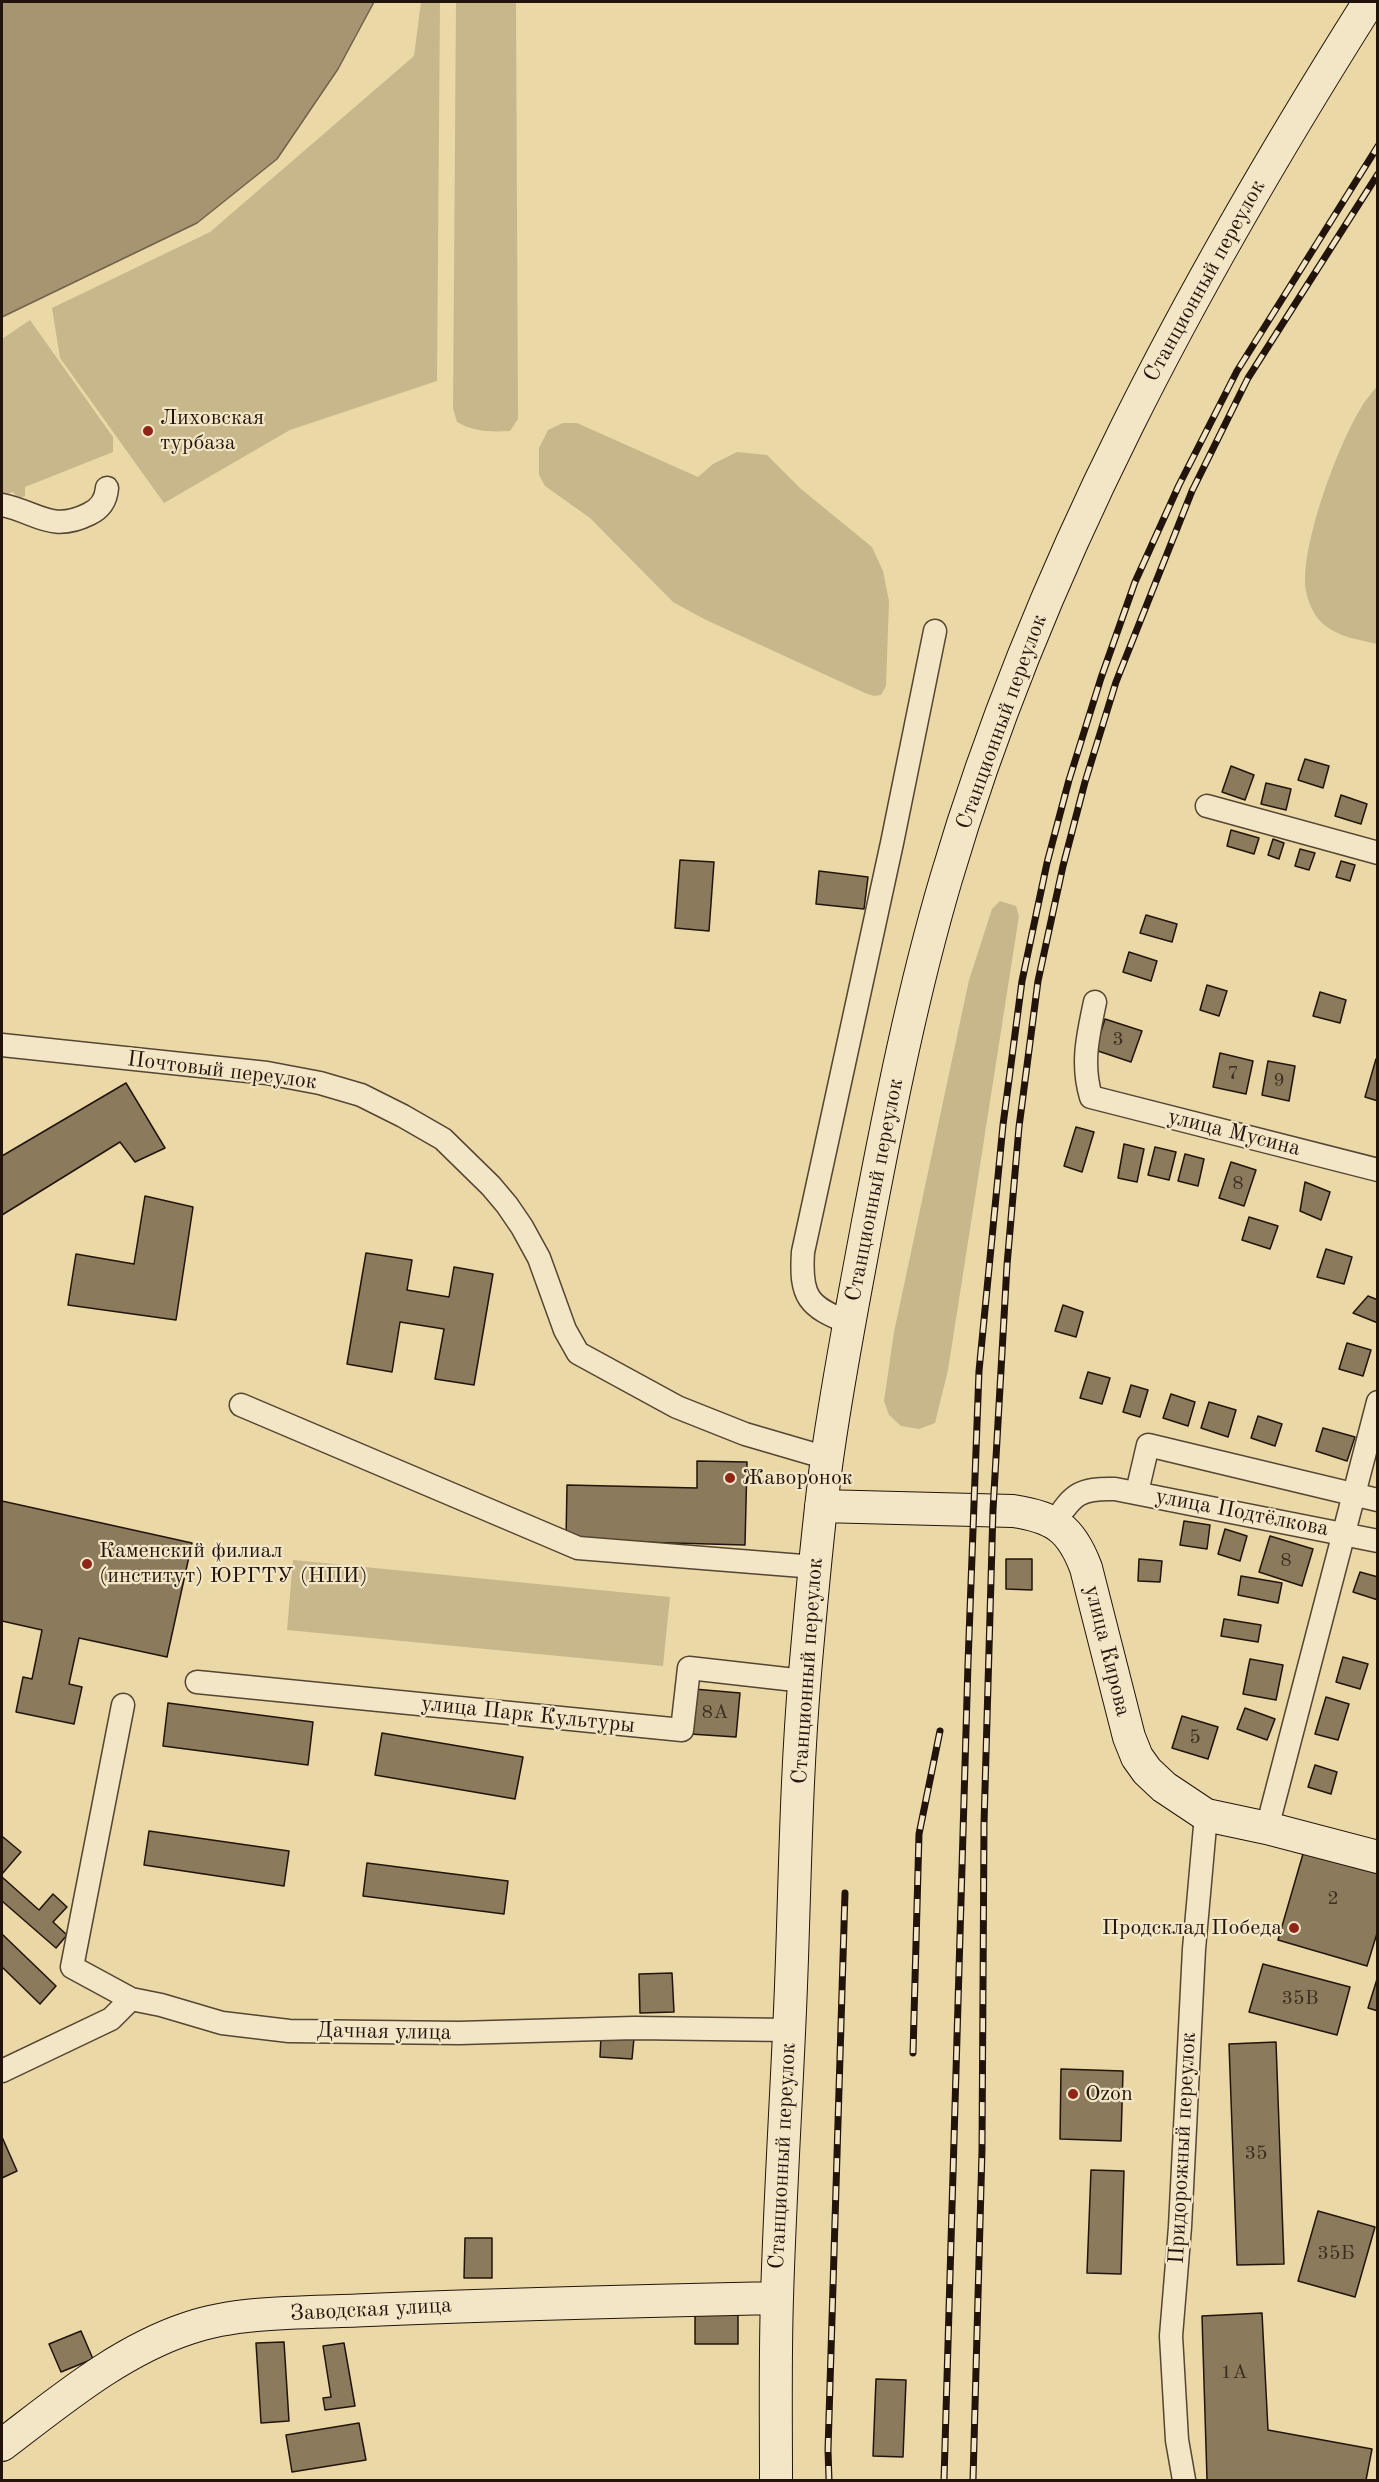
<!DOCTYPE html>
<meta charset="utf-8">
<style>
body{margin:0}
#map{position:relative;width:1379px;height:2482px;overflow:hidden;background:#ebd8a7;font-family:"Old Standard TT",serif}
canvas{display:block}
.frame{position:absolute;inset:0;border:3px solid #23140b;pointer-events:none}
</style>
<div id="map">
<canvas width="1379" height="2482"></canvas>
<div class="frame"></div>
</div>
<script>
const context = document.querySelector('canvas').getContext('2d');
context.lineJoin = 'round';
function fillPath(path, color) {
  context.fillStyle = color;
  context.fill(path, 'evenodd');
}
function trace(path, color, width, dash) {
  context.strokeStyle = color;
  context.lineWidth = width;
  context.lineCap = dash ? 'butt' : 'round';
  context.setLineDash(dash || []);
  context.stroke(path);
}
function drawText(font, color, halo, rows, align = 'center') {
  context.font = font + ' "Old Standard TT",serif';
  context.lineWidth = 4.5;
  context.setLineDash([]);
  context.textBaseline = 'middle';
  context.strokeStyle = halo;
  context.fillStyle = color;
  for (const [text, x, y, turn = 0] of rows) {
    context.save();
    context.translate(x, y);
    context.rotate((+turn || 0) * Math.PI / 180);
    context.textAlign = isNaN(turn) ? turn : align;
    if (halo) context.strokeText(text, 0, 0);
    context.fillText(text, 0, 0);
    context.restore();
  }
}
fillPath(new Path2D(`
 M 421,2 L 440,2 L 437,381 L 290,430 L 164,503 L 60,358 L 52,308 L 210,232 L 414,56 Z
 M 456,2 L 516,2 L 518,419 L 510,431 C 491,432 474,432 457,422 L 453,408 Z
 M 30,320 L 113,437 L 113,452 L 25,487 L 25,496 L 18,499 L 13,492 L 2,496 L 2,339 Z
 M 1377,386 L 1377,644 C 1356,639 1330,636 1316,616 C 1312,610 1307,598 1306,591 C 1299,549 1338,444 1361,408 C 1365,400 1372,393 1377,386 Z
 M 563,423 L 577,423 L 698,477 L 713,464 L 737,452 L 767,455 L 801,489 L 872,547 L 883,571 L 889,601 L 886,686 L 881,695 L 874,696 L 865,693 L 704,619 L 673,602 L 590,518 L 545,486 L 539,475 L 539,448 L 548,430 Z
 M 1000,901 L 1016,906 L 1019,916 L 948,1370 L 935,1423 L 919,1429 L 901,1426 L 889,1415 L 884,1401 L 894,1332 L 950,1069 L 969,980 L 992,909 Z
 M 293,1560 L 670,1597 L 663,1666 L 287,1630 Z`), '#c9b78c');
const water = new Path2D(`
 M 2,2 L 374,2 L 338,69 L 277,159 L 197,223 L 2,317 Z`);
fillPath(water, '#a79572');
trace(water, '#726149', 1.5);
const building = new Path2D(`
 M 1305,759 L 1329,766 L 1323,788 L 1298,780 Z
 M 1231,766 L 1254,775 L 1245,800 L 1222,792 Z
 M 1266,783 L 1291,789 L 1286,810 L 1261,804 Z
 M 1341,795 L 1367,804 L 1361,824 L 1335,816 Z
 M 1231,830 L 1259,838 L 1254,854 L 1227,846 Z
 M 1273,839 L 1284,843 L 1279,859 L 1268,855 Z
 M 1300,849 L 1315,853 L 1309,870 L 1295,866 Z
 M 680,860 L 714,862 L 709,931 L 675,928 Z
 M 1341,861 L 1355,865 L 1350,881 L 1336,877 Z
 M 819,871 L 868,877 L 864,909 L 816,904 Z
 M 1146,915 L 1177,924 L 1172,942 L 1140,933 Z
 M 1129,952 L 1157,961 L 1151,981 L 1123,972 Z
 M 1207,985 L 1227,991 L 1219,1016 L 1200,1010 Z
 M 1320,992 L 1346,1000 L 1340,1023 L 1313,1016 Z
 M 1105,1019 L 1142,1031 L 1131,1062 L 1095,1050 Z
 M 1220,1053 L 1253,1061 L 1246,1094 L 1213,1087 Z
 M 1376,1059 L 1378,1060 L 1378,1101 L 1365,1097 Z
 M 1268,1061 L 1295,1066 L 1289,1101 L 1262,1095 Z
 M 126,1083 L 165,1148 L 135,1162 L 120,1142 L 2,1215 L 2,1156 Z
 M 1076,1127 L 1094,1132 L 1082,1172 L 1064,1166 Z
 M 1124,1144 L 1144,1149 L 1137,1182 L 1118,1178 Z
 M 1155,1147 L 1176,1152 L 1169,1180 L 1148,1175 Z
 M 1185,1154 L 1204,1159 L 1198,1186 L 1178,1181 Z
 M 1231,1162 L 1256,1170 L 1244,1206 L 1219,1198 Z
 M 1305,1182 L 1330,1192 L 1321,1220 L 1300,1211 Z
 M 145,1196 L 193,1207 L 176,1320 L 68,1305 L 76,1254 L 134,1264 Z
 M 1249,1217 L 1278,1226 L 1270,1249 L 1242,1240 Z
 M 1326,1249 L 1352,1257 L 1344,1284 L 1317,1277 Z
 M 366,1253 L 412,1260 L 407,1290 L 449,1297 L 454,1267 L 493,1274 L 474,1385 L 435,1379 L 444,1329 L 400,1322 L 392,1372 L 347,1364 Z
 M 1368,1296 L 1378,1300 L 1378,1323 L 1353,1313 Z
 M 1063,1305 L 1083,1312 L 1076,1337 L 1055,1331 Z
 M 1347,1343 L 1371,1350 L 1363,1376 L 1339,1369 Z
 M 1088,1372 L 1110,1378 L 1102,1404 L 1080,1398 Z
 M 1131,1385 L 1148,1390 L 1140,1417 L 1123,1412 Z
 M 1171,1394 L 1195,1402 L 1188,1426 L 1163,1418 Z
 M 1209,1402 L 1236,1410 L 1228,1437 L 1201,1428 Z
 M 1258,1416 L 1282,1424 L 1275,1446 L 1251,1438 Z
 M 1323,1428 L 1355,1437 L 1347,1461 L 1316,1451 Z
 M 697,1461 L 747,1462 L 745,1545 L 566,1540 L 567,1485 L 697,1488 Z
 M 2,1501 L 192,1543 L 167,1657 L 79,1638 L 69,1684 L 82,1687 L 74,1724 L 16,1712 L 23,1677 L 32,1679 L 42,1630 L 2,1621 Z
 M 1184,1521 L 1210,1525 L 1207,1549 L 1180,1545 Z
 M 1225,1529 L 1247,1536 L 1240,1561 L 1218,1554 Z
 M 1270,1536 L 1313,1549 L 1302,1586 L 1259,1572 Z
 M 1006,1559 L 1032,1559 L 1032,1590 L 1006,1589 Z
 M 1139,1559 L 1162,1561 L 1160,1582 L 1138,1581 Z
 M 1360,1572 L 1378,1577 L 1378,1600 L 1353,1592 Z
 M 1241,1576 L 1282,1583 L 1278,1603 L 1238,1595 Z
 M 1224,1619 L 1261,1625 L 1258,1642 L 1221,1636 Z
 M 1343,1657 L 1368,1664 L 1360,1689 L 1336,1682 Z
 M 1250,1659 L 1283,1665 L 1276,1700 L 1243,1694 Z
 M 694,1689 L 740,1693 L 736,1737 L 690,1734 Z
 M 1326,1697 L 1349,1704 L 1338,1740 L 1315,1734 Z
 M 168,1703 L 313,1722 L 308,1765 L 163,1746 Z
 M 1245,1708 L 1275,1719 L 1267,1740 L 1237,1729 Z
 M 1182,1716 L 1218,1727 L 1208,1759 L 1172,1748 Z
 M 382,1733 L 523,1757 L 515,1799 L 375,1775 Z
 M 1315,1765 L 1337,1772 L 1331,1794 L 1308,1787 Z
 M 149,1831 L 289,1851 L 284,1886 L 144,1865 Z
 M 3,1837 L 21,1852 L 2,1874 L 2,1839 Z
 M 1305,1847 L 1378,1868 L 1378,1930 L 1367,1966 L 1278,1940 Z
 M 367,1863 L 508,1881 L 504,1914 L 363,1896 Z
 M 2,1877 L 39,1910 L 53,1894 L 67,1907 L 53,1922 L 67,1935 L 56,1948 L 2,1901 Z
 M 2,1934 L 56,1986 L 40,2004 L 2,1967 Z
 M 1263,1964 L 1350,1987 L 1337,2035 L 1249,2012 Z
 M 672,1973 L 674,2012 L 640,2013 L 639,1974 Z
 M 1378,1976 L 1378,2011 L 1368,2008 Z
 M 601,2036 L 634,2038 L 632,2059 L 600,2057 Z
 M 1276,2042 L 1284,2264 L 1237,2265 L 1229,2044 Z
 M 1061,2069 L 1123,2071 L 1121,2141 L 1060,2139 Z
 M 2,2137 L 17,2171 L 2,2178 Z
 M 1091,2170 L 1124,2171 L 1121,2274 L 1087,2273 Z
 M 1318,2211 L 1375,2227 L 1355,2297 L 1298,2281 Z
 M 465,2238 L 492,2238 L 492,2278 L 464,2278 Z
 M 695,2308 L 738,2308 L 738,2344 L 695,2344 Z
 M 1262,2313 L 1268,2430 L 1372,2449 L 1366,2480 L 1207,2480 L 1202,2316 Z
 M 81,2331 L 93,2359 L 61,2372 L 49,2344 Z
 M 284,2342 L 289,2421 L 261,2423 L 256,2343 Z
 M 344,2343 L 355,2406 L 325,2410 L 323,2398 L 331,2397 L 323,2346 Z
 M 876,2379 L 906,2380 L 903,2457 L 873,2456 Z
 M 359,2423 L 366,2460 L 292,2472 L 286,2435 Z`);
fillPath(building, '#8b7a5c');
trace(building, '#23140b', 1.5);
const street = new Path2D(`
 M 2,505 C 37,512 51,533 89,514 C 100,509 106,500 107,488
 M 1207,806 L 1378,853
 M 1095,1002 C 1088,1035 1081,1064 1091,1097 L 1378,1170
 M 2,1045 L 267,1073 L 320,1083 L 361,1095 L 403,1116 L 443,1139 L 491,1186 L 507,1205 L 522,1227 L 539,1258 L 565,1330 L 578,1353 L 677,1407 L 745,1434 L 827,1458
 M 850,1323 C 808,1307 800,1297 803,1252 L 892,843 L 935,631
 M 241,1405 L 578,1548 L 815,1567
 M 1137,1492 L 1148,1445 L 1378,1500
 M 1055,1522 C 1073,1494 1080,1488 1115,1489 L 1378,1541
 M 197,1682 L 682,1730 L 689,1668 L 804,1681
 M 123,1705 L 72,1967 L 131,1999
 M 1267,1828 L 1378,1402
 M 2,2071 L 111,2019 L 131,1999 L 161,2005 L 222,2023 L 289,2031 L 459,2033 L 634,2028 L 789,2030
 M 1184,2480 L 1177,2440 L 1171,2336 L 1180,2227 L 1194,1949 L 1206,1815`);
const secondary = new Path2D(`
 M 821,1506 L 1013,1511 C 1054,1517 1071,1528 1086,1568 L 1129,1737 L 1137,1757 L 1147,1771 L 1164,1787 L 1206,1815 L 1267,1828 L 1378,1857
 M 2,2445 C 60,2401 119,2351 189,2328 C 241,2310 314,2313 369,2310 C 505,2304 641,2301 777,2298
 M 776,2480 C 776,2420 775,2359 777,2298 C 780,2194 787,2090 791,1986 C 795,1882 796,1777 805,1673 C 811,1604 817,1535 826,1466 C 837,1384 853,1303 868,1222 C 890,1107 913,991 946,879 C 1038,566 1196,276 1369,2`);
trace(street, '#554532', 25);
trace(secondary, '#23140b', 34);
trace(street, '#f2e6c6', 22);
trace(secondary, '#f2e6c6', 32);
const rail = new Path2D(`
 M 913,2053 L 919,1834 L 940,1731
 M 829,2480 L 828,2450 L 845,1893
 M 944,2480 L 968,1663 L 979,1371 L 1003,1125 L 1022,981 L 1047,863 L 1069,780 L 1101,678 L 1135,582 L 1179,485 L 1237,371 L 1378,146
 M 973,2480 L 982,2150 L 984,1824 L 993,1510 L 1007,1265 L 1019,1127 L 1038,981 L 1063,866 L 1085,782 L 1116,682 L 1192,491 L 1248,378 L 1378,174`);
trace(rail, '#23140b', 7);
trace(rail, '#f2e6c6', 4.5, [14]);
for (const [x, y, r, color] of [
 [148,431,6,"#8f2418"],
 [730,1478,6,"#8f2418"],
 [87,1564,6,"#8f2418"],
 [1294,1928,6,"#8f2418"],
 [1073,2094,6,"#8f2418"]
]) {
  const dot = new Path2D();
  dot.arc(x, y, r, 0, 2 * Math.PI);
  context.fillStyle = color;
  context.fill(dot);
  trace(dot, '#f2e6c6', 2);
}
drawText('20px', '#3d2e1f', null, [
 ["3",1118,1040],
 ["7",1233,1074],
 ["9",1279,1081],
 ["8",1238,1184],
 ["8",1286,1561],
 ["8А",715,1713],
 ["5",1195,1738],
 ["2",1333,1899],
 ["35В",1300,1999],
 ["35",1256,2154],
 ["35Б",1336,2254],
 ["1А",1234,2373]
]);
drawText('22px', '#23140b', '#f2e6c6', [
 ["Станционный переулок",1205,281,-61],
 ["Станционный переулок",1002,722,-70],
 ["Почтовый переулок",222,1071,7],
 ["улица Мусина",1234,1133,14],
 ["Станционный переулок",875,1190,-79],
 ["улица Подтёлкова",1242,1513,11],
 ["улица Кирова",1107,1651,76],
 ["Станционный переулок",808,1671,-86],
 ["улица Парк Культуры",528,1715,6],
 ["Дачная улица",384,2032,1],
 ["Придорожный переулок",1183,2148,-87],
 ["Станционный переулок",783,2156,-87],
 ["Заводская улица",371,2310,-3]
]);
drawText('22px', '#23140b', '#f2e6c6', [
 ["Лиховская",160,418],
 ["турбаза",160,443],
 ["Жаворонок",742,1478],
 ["Каменский филиал",99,1551],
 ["(институт) ЮРГТУ (НПИ)",99,1576],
 ["Продсклад Победа",1282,1928,"right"],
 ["Ozon",1085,2094]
], 'left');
</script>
